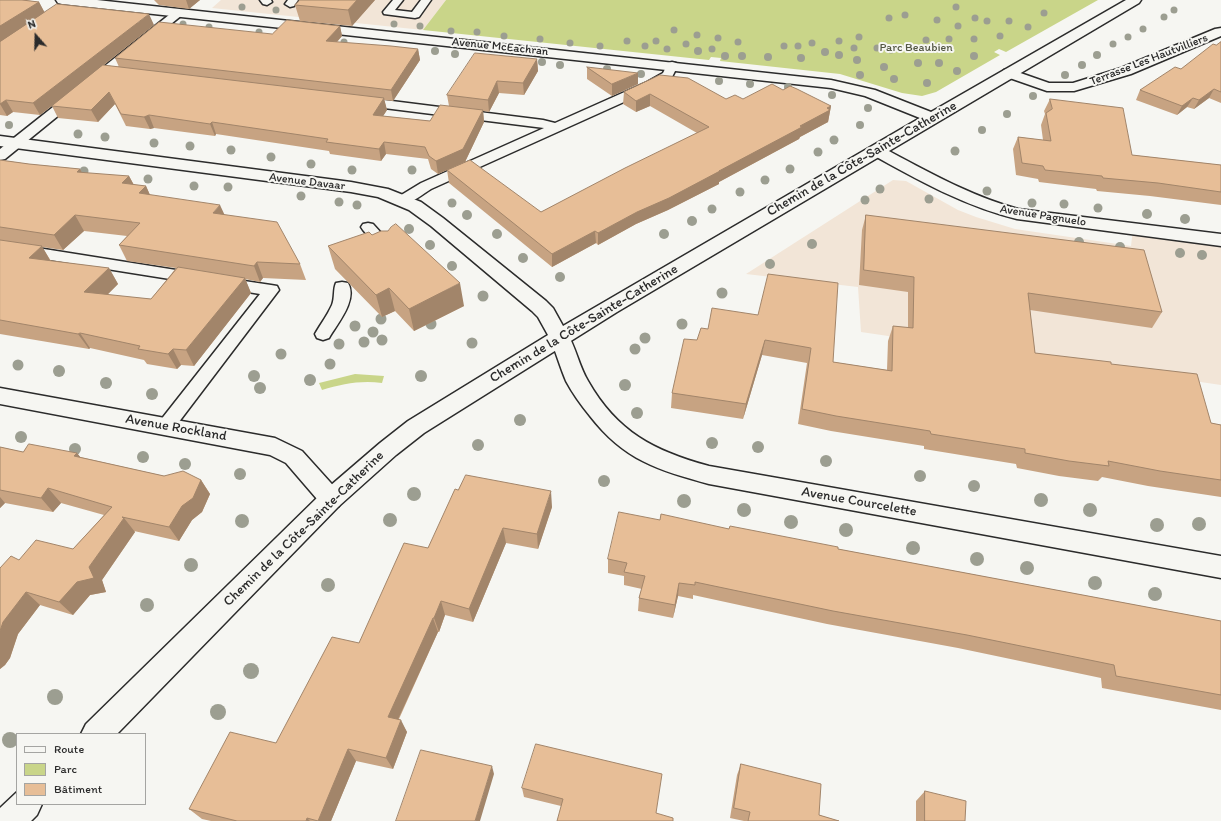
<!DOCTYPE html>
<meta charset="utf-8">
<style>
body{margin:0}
#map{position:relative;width:1221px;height:821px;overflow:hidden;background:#f6f6f2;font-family:Itim,sans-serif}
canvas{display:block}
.legend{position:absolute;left:16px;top:733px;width:130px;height:72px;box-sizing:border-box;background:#f6f6f2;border:1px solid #a5a5a2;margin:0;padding:5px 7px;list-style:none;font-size:12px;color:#2b2b2b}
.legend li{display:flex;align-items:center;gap:8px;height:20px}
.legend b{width:20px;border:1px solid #a5a5a2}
.north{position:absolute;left:16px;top:16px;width:40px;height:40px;-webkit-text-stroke:3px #f6f6f2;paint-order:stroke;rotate:340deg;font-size:11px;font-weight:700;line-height:16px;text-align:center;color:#2b2b2b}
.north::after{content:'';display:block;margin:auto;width:14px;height:18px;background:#2b2b2b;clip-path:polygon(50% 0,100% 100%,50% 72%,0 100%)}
</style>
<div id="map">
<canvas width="1221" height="821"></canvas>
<ul class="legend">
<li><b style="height:5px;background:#f6f6f2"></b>Route</li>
<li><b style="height:11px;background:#c9d589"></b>Parc</li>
<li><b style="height:11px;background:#e7be97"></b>Bâtiment</li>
</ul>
<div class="north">N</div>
</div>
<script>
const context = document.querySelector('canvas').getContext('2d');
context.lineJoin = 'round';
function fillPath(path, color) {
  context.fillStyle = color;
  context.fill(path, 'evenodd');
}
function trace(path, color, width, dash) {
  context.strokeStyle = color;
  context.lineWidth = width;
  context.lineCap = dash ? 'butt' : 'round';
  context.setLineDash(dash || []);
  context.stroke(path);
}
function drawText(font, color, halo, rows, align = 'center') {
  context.font = font + ' Itim,sans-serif';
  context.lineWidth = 4;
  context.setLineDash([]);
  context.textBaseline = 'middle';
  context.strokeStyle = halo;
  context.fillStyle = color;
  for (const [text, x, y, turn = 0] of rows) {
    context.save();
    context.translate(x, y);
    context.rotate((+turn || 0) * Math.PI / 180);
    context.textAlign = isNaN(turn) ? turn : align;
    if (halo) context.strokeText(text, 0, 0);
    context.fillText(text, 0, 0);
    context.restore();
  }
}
fillPath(new Path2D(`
 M 221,0 L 446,0 L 423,30 L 212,8 Z
 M 893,180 L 906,181 L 958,210 L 976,217 L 1015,229 L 1131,246 L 1133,229 L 1221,240 L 1221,385 L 861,332 L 858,287 L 746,274 Z`), '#f2e5d7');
fillPath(new Path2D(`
 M 446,0 L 1098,0 L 1006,52 L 999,49 L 994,52 L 1000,55 L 936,92 L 922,96 L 902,93 L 840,74 L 720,61 L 721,58 L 711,57 L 709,60 L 423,30 Z
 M 355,374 L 384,376 L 382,383 C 361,380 342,384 322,390 L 319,383 Z`), '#c9d589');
const lane = new Path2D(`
 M 260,0 L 271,0 L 272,2 L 267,5 L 263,4 Z
 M 288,0 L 298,0 L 294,6 L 290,7 L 285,4 Z
 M 393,0 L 403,0 L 395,10 L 412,12 L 421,0 L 431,0 L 419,17 L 415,18 L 384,14 L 383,12 Z
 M 178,10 L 182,11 L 183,13 L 182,15 L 5,159 L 0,160 L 0,149 L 174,11 Z
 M 672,62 L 676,63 L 678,65 L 672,77 L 655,88 L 431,189 C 421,195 410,206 398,203 L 396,200 L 398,197 L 421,183 L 544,128 L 360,105 L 356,104 L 354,101 L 356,98 L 360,97 L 543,120 L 555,123 L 647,82 L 663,73 L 668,63 Z
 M 368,223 L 373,224 L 393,246 L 395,249 L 393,252 C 380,256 371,239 363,230 L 361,227 L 363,224 Z
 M 0,242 L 195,273 L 200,274 L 203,278 L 200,282 L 195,283 L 0,252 Z
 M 224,278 L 271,285 L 277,286 L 279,290 L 172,431 L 166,433 L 160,431 L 157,426 L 160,421 L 260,294 L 218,287 L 216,283 L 218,279 Z
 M 342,282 L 348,283 C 358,300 337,324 329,338 L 323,340 L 317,338 L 315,334 C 320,325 327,316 332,305 C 335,298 333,289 336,283 Z`);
const street = new Path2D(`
 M 1221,28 L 1221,36 L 1131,74 L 1074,91 L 1047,91 L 1004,76 L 1002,73 L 1004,70 L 1009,69 L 1049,83 L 1073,83 L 1121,68 L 1215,29 Z
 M 877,146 L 883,148 C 927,171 970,196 1018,209 L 1221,234 L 1221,246 L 1017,219 C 964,206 918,180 871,154 L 869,151 L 871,148 Z
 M 560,331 L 567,333 C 576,348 579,366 588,381 C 617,432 654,451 709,466 L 1221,556 L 1221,578 L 709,484 C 658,470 624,460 590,416 C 581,405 573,394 566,381 C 560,367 556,352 550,338 L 553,333 Z
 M 0,388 L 275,438 L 302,451 L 339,492 L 343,499 L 339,506 L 331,509 L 323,506 L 286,463 L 270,455 L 0,404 Z`);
const secondary = new Path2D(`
 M 56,0 L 97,0 L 831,80 L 875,90 L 931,112 L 1126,0 L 1141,0 L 1139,3 L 617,312 L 424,433 L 396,455 L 339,506 L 117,734 L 81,734 L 86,724 L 323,492 L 380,443 L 408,421 L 548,335 L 538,317 L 532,311 L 431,226 L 409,210 L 378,197 L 351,192 L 0,146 L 0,136 L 351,182 L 388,189 L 421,202 L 443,218 L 546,301 L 553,308 L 563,326 L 920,118 L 865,96 L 831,88 L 62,4 L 58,3 Z
 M 17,792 L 17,804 L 42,804 L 37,815 L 31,821 L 0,821 L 0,808 Z`);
trace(lane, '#2b2b2b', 3);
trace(street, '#2b2b2b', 3);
trace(secondary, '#2b2b2b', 3);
fillPath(lane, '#f6f6f2');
fillPath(street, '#f6f6f2');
fillPath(secondary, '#f6f6f2');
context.fillStyle = '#9c9e91';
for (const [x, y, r] of [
 [242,7,3.5],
 [956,7,3.5],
 [276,10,3.5],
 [1174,10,3.5],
 [1044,13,3.5],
 [905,15,3.5],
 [1164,17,3.5],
 [889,18,3.5],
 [975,18,3.5],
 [937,20,3.5],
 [987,21,3.5],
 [1009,21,3.5],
 [183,24,3.5],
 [394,24,3.5],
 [420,26,3.5],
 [958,26,3.5],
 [209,27,3.5],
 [1028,27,3.5],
 [1143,29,3.5],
 [674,30,3.5],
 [451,31,3.5],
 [259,32,3.5],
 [477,32,3.5],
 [697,35,3.5],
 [504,36,3.5],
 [1000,36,3.5],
 [859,37,3.5],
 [1128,37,3.5],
 [718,38,3.5],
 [540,39,3.5],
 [949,39,3.5],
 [974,39,3.5],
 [926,40,3.5],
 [627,41,3.5],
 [656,41,3.5],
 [839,41,3.5],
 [344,42,3.5],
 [738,42,3.5],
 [570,43,3.5],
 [812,43,3.5],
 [686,44,3.5],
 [1113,44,3.5],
 [600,46,3.5],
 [645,46,3.5],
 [784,46,3.5],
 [798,46,3.5],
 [854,48,3.5],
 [877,48,3.5],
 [667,49,3.5],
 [712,49,3.5],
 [891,50,3.5],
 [435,51,4],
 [698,51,4],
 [825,52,4],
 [455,54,4],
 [839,55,4],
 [1097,55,4],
 [725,56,4],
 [742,56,4],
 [974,56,4],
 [768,57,4],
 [801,58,4],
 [857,60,4],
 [542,62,4],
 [918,63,4],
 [939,63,4],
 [560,65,4],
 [1082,65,4],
 [884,67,4],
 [607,69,4],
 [957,71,4],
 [641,74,4],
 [860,75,4],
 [1065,75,4],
 [894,79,4],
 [719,81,4],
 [927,83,4],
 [750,84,4],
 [788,87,4],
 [832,95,4],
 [1033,96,4],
 [868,108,4],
 [1007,114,4],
 [9,125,4],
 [860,125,4],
 [982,130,4],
 [78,134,4.5],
 [105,137,4.5],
 [834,140,4.5],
 [154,143,4.5],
 [190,146,4.5],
 [231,150,4.5],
 [955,151,4.5],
 [818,152,4.5],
 [271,157,4.5],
 [311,164,4.5],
 [790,169,4.5],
 [352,170,4.5],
 [412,170,4.5],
 [84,171,4.5],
 [148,179,4.5],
 [765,180,4.5],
 [194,186,4.5],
 [228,187,4.5],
 [880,189,4.5],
 [987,191,4.5],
 [740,192,4.5],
 [301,196,4.5],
 [929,199,4.5],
 [865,200,4.5],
 [339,202,4.5],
 [452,203,4.5],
 [1032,203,4.5],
 [1064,204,4.5],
 [357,205,4.5],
 [1098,208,4.5],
 [712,209,4.5],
 [1147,214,5],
 [467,215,5],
 [1185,219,5],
 [692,221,5],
 [409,229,5],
 [497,234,5],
 [664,234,5],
 [1079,242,5],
 [812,244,5],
 [430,245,5],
 [1120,247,5],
 [1180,253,5],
 [1202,255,5],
 [523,258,5],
 [770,264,5],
 [452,266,5],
 [560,277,5],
 [722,293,5.5],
 [483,296,5.5],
 [381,319,5.5],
 [431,324,5.5],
 [682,324,5.5],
 [355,326,5.5],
 [373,332,5.5],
 [645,338,5.5],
 [382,340,5.5],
 [364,342,5.5],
 [472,343,5.5],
 [339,344,5.5],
 [635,349,5.5],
 [281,354,5.5],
 [330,364,5.5],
 [18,365,5.5],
 [59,371,6],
 [254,376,6],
 [421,376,6],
 [310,380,6],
 [106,383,6],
 [625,385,6],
 [260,388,6],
 [152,394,6],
 [637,413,6],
 [520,420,6],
 [21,437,6],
 [712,443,6],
 [478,445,6],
 [758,447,6],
 [75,449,6],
 [143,457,6],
 [826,461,6],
 [185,464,6],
 [240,474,6],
 [920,476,6],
 [604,481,6],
 [974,486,6],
 [414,494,7],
 [1041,500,7],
 [684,501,7],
 [744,510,7],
 [1090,510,7],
 [390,520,7],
 [242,521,7],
 [791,522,7],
 [1199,524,7],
 [1157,525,7],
 [846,530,7],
 [913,548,7],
 [977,559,7],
 [191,565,7],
 [1027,568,7],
 [1095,583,7],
 [328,585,7],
 [1155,594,7],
 [147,605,7],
 [251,671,8],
 [55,697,8],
 [218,712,8],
 [10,740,8]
]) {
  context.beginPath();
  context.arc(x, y, r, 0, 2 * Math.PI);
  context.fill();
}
fillPath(new Path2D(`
 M 0,0 L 25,0 L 39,2 L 44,12 L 154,25 L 104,65 L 119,67 L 115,58 L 272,34 L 340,26 L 342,36 L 337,42 L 418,49 L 420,60 L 393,101 L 384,100 L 387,110 L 383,116 L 430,121 L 449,106 L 447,95 L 537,59 L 538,71 L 524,95 L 499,93 L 489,112 L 483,111 L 484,122 L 465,162 L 438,174 L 431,169 L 428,159 L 386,154 L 381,161 L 330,154 L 329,151 L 216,134 L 215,136 L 154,128 L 150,129 L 126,126 L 115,104 L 98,122 L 58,118 L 52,106 L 40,115 L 13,112 L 7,116 L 0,115 Z
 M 154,0 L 200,0 L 189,9 L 159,5 Z
 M 375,0 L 352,26 L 300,21 L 295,5 Z
 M 1221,42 L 1221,103 L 1209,98 L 1194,109 L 1187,107 L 1177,115 L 1136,100 L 1140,90 L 1181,69 Z
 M 587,67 L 638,84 L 612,96 L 587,79 Z
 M 783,90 L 831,106 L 828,122 L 800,137 L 799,139 L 719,182 L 719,184 L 668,210 L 636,224 L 598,245 L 596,243 L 552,267 L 449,183 L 447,170 L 541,212 L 697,133 L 650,106 L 636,112 L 623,104 L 624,92 L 726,99 L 743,99 Z
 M 1050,99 L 1132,155 L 1221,165 L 1221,205 L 1150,196 L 1097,191 L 1096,189 L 1039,182 L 1038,179 L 1016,175 L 1013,149 L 1018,137 L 1043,140 L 1041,125 L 1045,114 L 1044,111 Z
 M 0,160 L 29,164 L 80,169 L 82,173 L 129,176 L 134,185 L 146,186 L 150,195 L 224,215 L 300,264 L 306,280 L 263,278 L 260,282 L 245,279 L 251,293 L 194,366 L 181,365 L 177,369 L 147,364 L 144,360 L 90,348 L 89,349 L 0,334 ZM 84,231 L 127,236 L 119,245 L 127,261 L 176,268 L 151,299 L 107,295 L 118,284 L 109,268 L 51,261 L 42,247 L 63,250 Z
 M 866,215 L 1162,312 L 1152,328 L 1030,310 L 1035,353 L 1111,364 L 1211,423 L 1221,425 L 1221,497 L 1148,486 L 1102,477 L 1098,481 L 1059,476 L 1017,468 L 1016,464 L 924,449 L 924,446 L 831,431 L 798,424 L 807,363 L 762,355 L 743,419 L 671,408 L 672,393 L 697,340 L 708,329 L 758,315 L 833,362 L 887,370 L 888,341 L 893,326 L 908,328 L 908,292 L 859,285 L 862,230 Z
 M 372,235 L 464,306 L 414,331 L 395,311 L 382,317 L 335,269 L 328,246 Z
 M 0,447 L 23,452 L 77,453 L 80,457 L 164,476 L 201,480 L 210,494 L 202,512 L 192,520 L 179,541 L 134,531 L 135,532 L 102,580 L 106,592 L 90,595 L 73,615 L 40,605 L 18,634 L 10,658 L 5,665 L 0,669 L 0,568 L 19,560 L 73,549 L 104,515 L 61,503 L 53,512 L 5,503 L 0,508 Z
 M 458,490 L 552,507 L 538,549 L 506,543 L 473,622 L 445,615 L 439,632 L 438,632 L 399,719 L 407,732 L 393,769 L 356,761 L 331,821 L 211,821 L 202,819 L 189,809 L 276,743 L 359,643 L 428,548 Z
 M 660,520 L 729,529 L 838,549 L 1221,621 L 1221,710 L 1102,688 L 1101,678 L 958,648 L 827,624 L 693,595 L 693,599 L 678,596 L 673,618 L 638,611 L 639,598 L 642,589 L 624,585 L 624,576 L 608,573 L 608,559 Z
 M 741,764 L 819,815 L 839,821 L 744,821 L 730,818 L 737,775 Z
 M 522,788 L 656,813 L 561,806 L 524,797 Z
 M 925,791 L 965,821 L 916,821 L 916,801 Z`), '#c7a382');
fillPath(new Path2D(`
 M 186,0 L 200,0 L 189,9 Z
 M 357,0 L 375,0 L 352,26 L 348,10 Z
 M 39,2 L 45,13 L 0,42 L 0,26 Z
 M 149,14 L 154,25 L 40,115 L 33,103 Z
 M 340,26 L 342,36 L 328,52 L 326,41 Z
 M 418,49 L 420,60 L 393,101 L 391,90 Z
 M 537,59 L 538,71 L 524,95 L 523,83 Z
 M 638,73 L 638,84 L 612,96 L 612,84 Z
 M 497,81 L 499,93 L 489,112 L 488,100 Z
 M 1214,89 L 1209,98 L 1194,109 L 1199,100 Z
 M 109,92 L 115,104 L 98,122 L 91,110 Z
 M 650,94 L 650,106 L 636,112 L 636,101 Z
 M 384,98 L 387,110 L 376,127 L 373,115 Z
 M 1193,98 L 1187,107 L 1177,115 L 1182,106 Z
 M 6,100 L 13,112 L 7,116 L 0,104 Z
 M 831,106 L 828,122 L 800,137 L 799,139 L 719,182 L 719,184 L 668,210 L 636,224 L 598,245 L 598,233 L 637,212 L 719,171 Z
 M 483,110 L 484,122 L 465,162 L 438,174 L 436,161 Z
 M 149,115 L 154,128 L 150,129 L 144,117 Z
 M 212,122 L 216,134 L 215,136 L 210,124 Z
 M 384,142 L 386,154 L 381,161 L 379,149 Z
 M 80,169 L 88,184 L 77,172 Z
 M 129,176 L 137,191 L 122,183 Z
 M 146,186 L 153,202 L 139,193 Z
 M 220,205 L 227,220 L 213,213 Z
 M 75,215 L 84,231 L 63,250 L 54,235 Z
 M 595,231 L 596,243 L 552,267 L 552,254 Z
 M 42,246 L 51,262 L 29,258 Z
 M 257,262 L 263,278 L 260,282 L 254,266 Z
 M 109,268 L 118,284 L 94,308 L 84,292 Z
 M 245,278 L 251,293 L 194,366 L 186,350 Z
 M 460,283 L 464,306 L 414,331 L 409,309 Z
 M 389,288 L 395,311 L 382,317 L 376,295 Z
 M 80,333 L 90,348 L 89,349 L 78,334 Z
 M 765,340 L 762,355 L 743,419 L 746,404 Z
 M 173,349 L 181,365 L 177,369 L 168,354 Z
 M 77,453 L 88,467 L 74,456 Z
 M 201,480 L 210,494 L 202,512 L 192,520 L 179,541 L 169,527 L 182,506 Z
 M 48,488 L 61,503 L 53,512 L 41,498 Z
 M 551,491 L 552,507 L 538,549 L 537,534 Z
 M 0,497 L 5,503 L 0,508 Z
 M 124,518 L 135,532 L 102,580 L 106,592 L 90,595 L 73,615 L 59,602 L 89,567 Z
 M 503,528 L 506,543 L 473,622 L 469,609 Z
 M 679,583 L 678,596 L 673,618 L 675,605 Z
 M 26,592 L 40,605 L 18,634 L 10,658 L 5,665 L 0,669 L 0,631 L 3,622 Z
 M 441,601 L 445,615 L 439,632 L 434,618 Z
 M 433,618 L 438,632 L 394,728 L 388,717 Z
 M 401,720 L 407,732 L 393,769 L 386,758 Z
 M 348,749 L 356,761 L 331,821 L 318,821 Z
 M 492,766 L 494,774 L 480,821 L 475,821 Z
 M 307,818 L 310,821 L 306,821 Z`), '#a2856a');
const building = new Path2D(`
 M 0,0 L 22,0 L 39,2 L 0,26 Z
 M 300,0 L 357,0 L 348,10 L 295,5 Z
 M 57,4 L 149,14 L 33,103 L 6,100 L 0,104 L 0,42 Z
 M 287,20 L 340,26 L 326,41 L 391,46 L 418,49 L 391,90 L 115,58 L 159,22 L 272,34 Z
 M 1221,42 L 1221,92 L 1214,89 L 1199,100 L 1193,98 L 1182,106 L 1140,90 L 1175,67 L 1181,69 L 1213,44 L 1216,45 Z
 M 475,53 L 537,59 L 523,83 L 497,81 L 488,100 L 447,95 Z
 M 103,65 L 384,98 L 373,115 L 430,121 L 440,105 L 483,110 L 463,149 L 436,161 L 429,156 L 425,147 L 384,142 L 379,149 L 326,142 L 328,139 L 212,122 L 210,124 L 149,115 L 144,117 L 121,114 L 109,92 L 91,110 L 52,106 Z
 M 587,67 L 638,73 L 612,84 Z
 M 660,75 L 688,78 L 726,99 L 735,95 L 743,99 L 772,84 L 783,90 L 790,86 L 797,89 L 831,106 L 827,108 L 830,110 L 800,126 L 802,127 L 719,171 L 720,171 L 669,198 L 637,212 L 598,233 L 595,231 L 552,254 L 447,170 L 470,160 L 541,212 L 625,168 L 709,127 L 650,94 L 636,101 L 624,92 Z
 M 1050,99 L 1123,108 L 1132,155 L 1221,165 L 1221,192 L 1158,183 L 1103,178 L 1102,176 L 1045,170 L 1043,166 L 1022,163 L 1018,137 L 1051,141 L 1046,113 L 1052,109 Z
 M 0,160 L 29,164 L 80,169 L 77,172 L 129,176 L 122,183 L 146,186 L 139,193 L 220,205 L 213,213 L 277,222 L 300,264 L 257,262 L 254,266 L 119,245 L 140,223 L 75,215 L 54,235 L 0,227 Z
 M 866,215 L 1144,250 L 1162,312 L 1028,293 L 1035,353 L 1111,362 L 1111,364 L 1197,374 L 1211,423 L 1221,425 L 1221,480 L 1160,471 L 1108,461 L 1109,466 L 1069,461 L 1025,453 L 1025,449 L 931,434 L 930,431 L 836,416 L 802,409 L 811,348 L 765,340 L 746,404 L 672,393 L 684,339 L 697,340 L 701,328 L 708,329 L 712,308 L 758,315 L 768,274 L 838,283 L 833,362 L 892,371 L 893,326 L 913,328 L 914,277 L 864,270 Z
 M 396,224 L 460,283 L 409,309 L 389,288 L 376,295 L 328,246 L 369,232 L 372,235 L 381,231 L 388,231 L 391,227 Z
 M 0,240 L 42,246 L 29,258 L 109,268 L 84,292 L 151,299 L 178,267 L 245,278 L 186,350 L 173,349 L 168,354 L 138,349 L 140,346 L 80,333 L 78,334 L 0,320 Z
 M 29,444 L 77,453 L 74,456 L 164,476 L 183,471 L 201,480 L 193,498 L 182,506 L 169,527 L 122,517 L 124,518 L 89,567 L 94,578 L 77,582 L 59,602 L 26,592 L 3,622 L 0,631 L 0,568 L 11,556 L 19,560 L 36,540 L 73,549 L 112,507 L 48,488 L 41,498 L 0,490 L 0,447 L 23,452 Z
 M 466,475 L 551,491 L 537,534 L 503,528 L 469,609 L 441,601 L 434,618 L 433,618 L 388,717 L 401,720 L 386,758 L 348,749 L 318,821 L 307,818 L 306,821 L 237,821 L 189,809 L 230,732 L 276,743 L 332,637 L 359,643 L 404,543 L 428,548 L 455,489 L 458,490 Z
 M 619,512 L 660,520 L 661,514 L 729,529 L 730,526 L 838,547 L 838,549 L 1221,621 L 1221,695 L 1116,676 L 1114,665 L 967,635 L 833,611 L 695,582 L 695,585 L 679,583 L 675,605 L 639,598 L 645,576 L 624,572 L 627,563 L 608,559 Z
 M 536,744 L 662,774 L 656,813 L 673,818 L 673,821 L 557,821 L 563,799 L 522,788 Z
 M 421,750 L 492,766 L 475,821 L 396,821 Z
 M 741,764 L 821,784 L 819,815 L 839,821 L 748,821 L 750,812 L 734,808 Z
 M 925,791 L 966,801 L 965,821 L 925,821 Z`);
fillPath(building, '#e7be97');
trace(building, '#a2856a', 1);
drawText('12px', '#2b2b2b', '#f6f6f2', [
 ["Avenue McEachran",500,47,6],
 ["Terrasse Les Hautvilliers",1149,60,-21],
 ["Avenue Davaar",307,182,7],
 ["Avenue Pagnuelo",1043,216,9]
]);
drawText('12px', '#525642', '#f6f6f2', [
 ["Parc Beaubien",916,48]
]);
drawText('14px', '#2b2b2b', '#f6f6f2', [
 ["Chemin de la Côte-Sainte-Catherine",862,159,-30],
 ["Chemin de la Côte-Sainte-Catherine",584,324,-31],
 ["Avenue Rockland",176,428,10],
 ["Avenue Courcelette",859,502,10],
 ["Chemin de la Côte-Sainte-Catherine",304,529,-44]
]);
</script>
